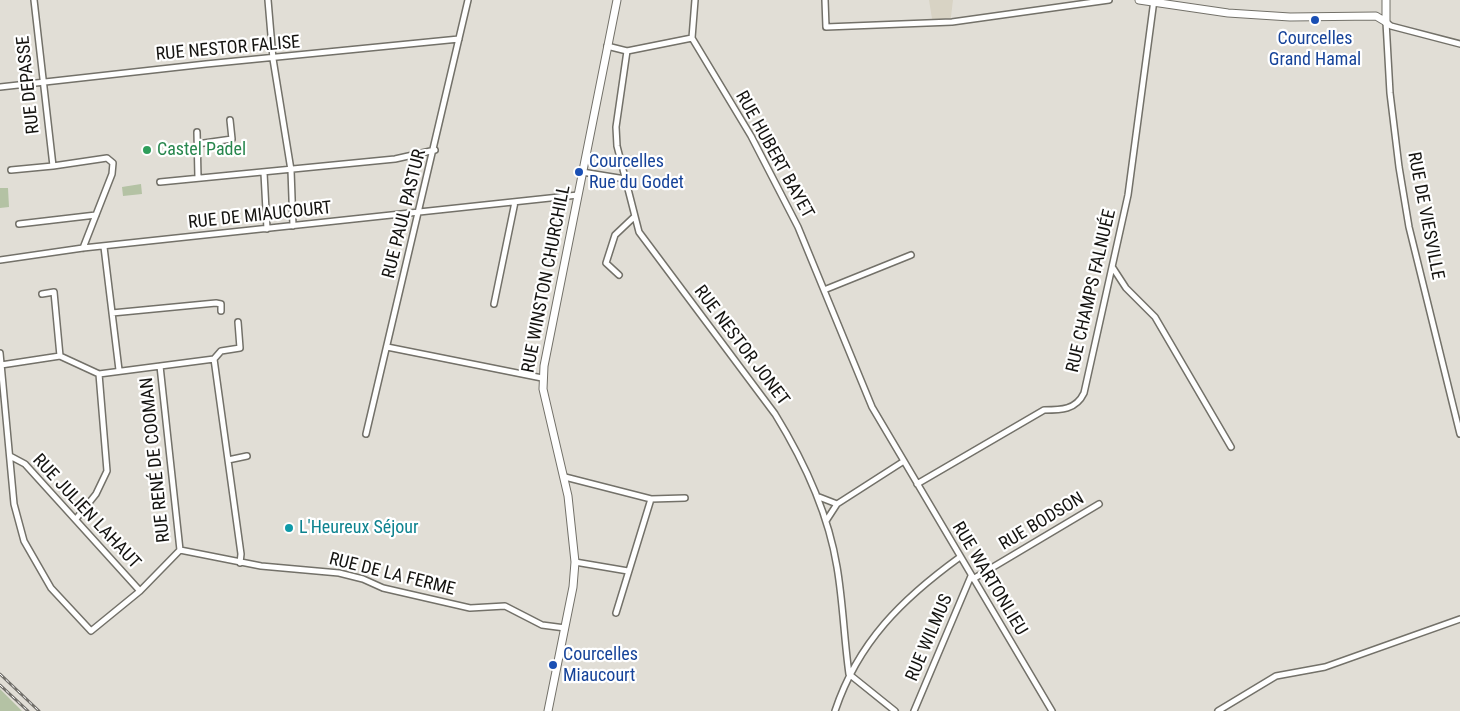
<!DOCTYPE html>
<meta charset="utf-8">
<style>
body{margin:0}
canvas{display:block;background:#e1ded6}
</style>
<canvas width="1460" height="711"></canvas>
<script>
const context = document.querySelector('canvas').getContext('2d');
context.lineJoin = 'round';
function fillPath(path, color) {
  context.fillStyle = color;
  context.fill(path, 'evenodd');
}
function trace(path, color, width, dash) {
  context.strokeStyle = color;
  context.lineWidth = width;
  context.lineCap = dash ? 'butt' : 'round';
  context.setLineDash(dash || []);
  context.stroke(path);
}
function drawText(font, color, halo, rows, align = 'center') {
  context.font = font + ' "Roboto Condensed",sans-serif';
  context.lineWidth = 4.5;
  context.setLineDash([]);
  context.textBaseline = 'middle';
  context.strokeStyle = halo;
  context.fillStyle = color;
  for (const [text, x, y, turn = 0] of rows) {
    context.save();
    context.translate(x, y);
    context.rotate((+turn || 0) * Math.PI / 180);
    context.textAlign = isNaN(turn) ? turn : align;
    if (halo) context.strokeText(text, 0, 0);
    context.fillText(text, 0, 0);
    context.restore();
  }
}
fillPath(new Path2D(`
 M 929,0 L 953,0 L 950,25 L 933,25 Z`), '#d8d3c4');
fillPath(new Path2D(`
 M 141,184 L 142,194 L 123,196 L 122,187 Z
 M 0,188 L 8,188 L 9,207 L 0,208 Z
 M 0,689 L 22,711 L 0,711 Z`), '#b4c2a4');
const street = new Path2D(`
 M 34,0 L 53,166
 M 268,0 L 273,59 L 291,170 L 293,226
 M 825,0 L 826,27 L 952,22 L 1109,0
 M 1386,22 L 1390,93 L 1399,167 L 1409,227 L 1460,434
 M 1386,22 L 1391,26 L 1460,44
 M 692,38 L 751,136 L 798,227 L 872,407 L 1052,711
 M 692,38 L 695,0
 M 607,46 L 627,51 L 692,38
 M 627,51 L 616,127 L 617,146 L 639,232 L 775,414 C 804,461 828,512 837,567 C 843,602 844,638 849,674 L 895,711
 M 0,87 L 206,64 L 459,39
 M 197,132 L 198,178
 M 197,144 L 232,139 L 230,120
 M 11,170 L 53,166 L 107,158 L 113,163 L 112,174 L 83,248
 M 582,172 L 625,179
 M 264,173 L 267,229
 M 160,182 L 395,159 L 435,150
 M 19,224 L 96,215
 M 104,247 L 119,370
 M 0,260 L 83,248 L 578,195
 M 1113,268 L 1126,288 L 1155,317 L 1231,447
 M 619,275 L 606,263 L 615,235 L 634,217
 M 824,290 L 911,255
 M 42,294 L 54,292 L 60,356
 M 494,304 L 515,202
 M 112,313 L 216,303 L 221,304 L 221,311
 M 387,347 L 542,378
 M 0,353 L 14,504 L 24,541 L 51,588 L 91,631 L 140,591 L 180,550 L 160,366
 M 214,359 L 228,460 L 247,456
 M 214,359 L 221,351 L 240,348 L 238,322
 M 1,365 L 60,356 L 99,374 L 214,359
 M 366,434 L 468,0
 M 10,456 L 25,464 L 140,591
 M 228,460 L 241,554 L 240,563
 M 565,477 L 651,499 L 685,498
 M 917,484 L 1044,410 C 1061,410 1076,410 1084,393 L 1128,195 L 1154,0
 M 819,497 L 837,504 L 904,461
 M 76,519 L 96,494 L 107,471 L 99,374
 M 826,521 L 837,504
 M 180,550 L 261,566 L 339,573 L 363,579 L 383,588 L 470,608 L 505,606 L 542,625 L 565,628
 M 575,562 L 628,571
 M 973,579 L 1099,504
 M 616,613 L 651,499
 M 835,711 C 858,642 902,599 960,557
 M 914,711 L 971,576
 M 1218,711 L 1276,676 L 1325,667 L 1460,619`);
const secondary = new Path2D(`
 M 1139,0 L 1228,13 L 1290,17 L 1376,16 L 1386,22
 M 1386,22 L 1386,0
 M 548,711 L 573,587 L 575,562 L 568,496 L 543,389 L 544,366 L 617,0`);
trace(street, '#737169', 8);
trace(secondary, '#737169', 9);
trace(street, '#fff', 5);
trace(secondary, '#fff', 7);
const rail = new Path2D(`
 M 0,674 L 39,711
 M 0,685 L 28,711`);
trace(rail, '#72706b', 3);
trace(rail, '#fff', 1, [4]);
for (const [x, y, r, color] of [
 [1315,20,5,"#1a4fb4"],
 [147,150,5,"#2e9e5b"],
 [579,172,5,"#1a4fb4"],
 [289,528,5,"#0f9aa8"],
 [553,665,5,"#1a4fb4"]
]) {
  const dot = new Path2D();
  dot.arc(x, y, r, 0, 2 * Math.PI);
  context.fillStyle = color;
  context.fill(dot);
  trace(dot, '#fff', 2);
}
drawText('18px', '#164399', '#fff', [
 ["Courcelles",1315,39,"center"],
 ["Grand Hamal",1315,60,"center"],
 ["Courcelles",589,162],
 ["Rue du Godet",589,183],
 ["Courcelles",563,655],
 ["Miaucourt",563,676]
], 'left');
drawText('18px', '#141310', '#fff', [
 ["RUE NESTOR FALISE",228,49,-5],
 ["RUE DEPASSE",29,85,-96],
 ["RUE HUBERT BAYET",774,155,61],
 ["RUE PAUL PASTUR",405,214,-76],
 ["RUE DE MIAUCOURT",260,216,-6],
 ["RUE DE VIESVILLE",1425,216,79],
 ["RUE WINSTON CHURCHILL",547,279,-79],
 ["RUE CHAMPS FALNUÉE",1092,291,-77],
 ["RUE NESTOR JONET",741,346,53],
 ["RUE RENÉ DE COOMAN",156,460,-96],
 ["RUE JULIEN LAHAUT",86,512,47],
 ["RUE BODSON",1042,522,-31],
 ["RUE DE LA FERME",392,575,14],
 ["RUE WARTONLIEU",989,579,59],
 ["RUE WILMUS",930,638,-67]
]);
drawText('18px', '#27864d', '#fff', [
 ["Castel Padel",157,150]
], 'left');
drawText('18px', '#0d838f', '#fff', [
 ["L'Heureux Séjour",299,528]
], 'left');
</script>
